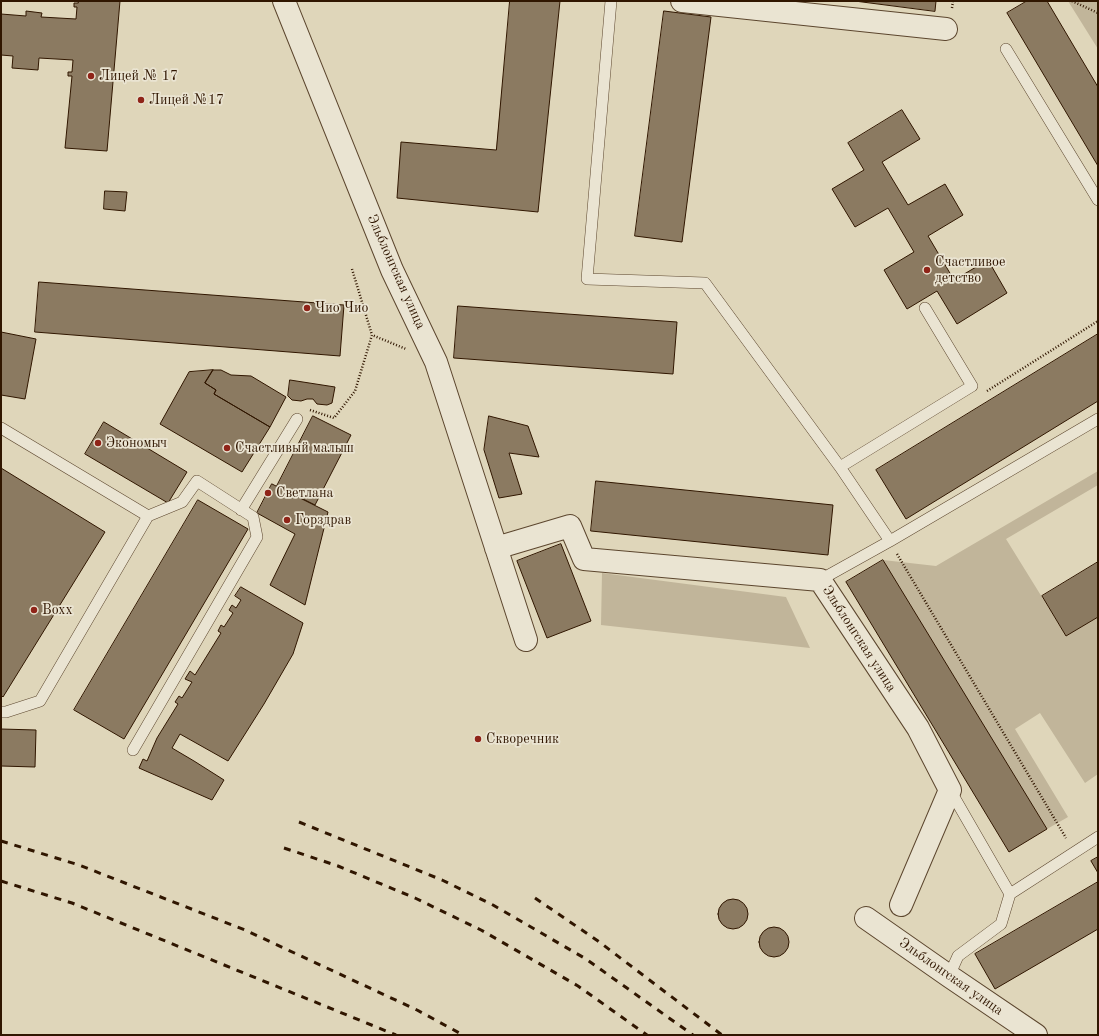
<!DOCTYPE html>
<meta charset="utf-8">
<style>
body{margin:0}
#map{position:relative;width:1099px;height:1036px;overflow:hidden;background:#dfd6ba;font-family:"Old Standard TT",serif}
canvas{display:block}
.frame{position:absolute;inset:0;border:2px solid #301600;pointer-events:none}
</style>
<div id="map">
<canvas width="1099" height="1036"></canvas>
<div class="frame"></div>
</div>
<script>
const context = document.querySelector('canvas').getContext('2d');
context.lineJoin = 'round';
function fillPath(path, color) {
  context.fillStyle = color;
  context.fill(path, 'evenodd');
}
function trace(path, color, width, dash) {
  context.strokeStyle = color;
  context.lineWidth = width;
  context.lineCap = dash ? 'butt' : 'round';
  context.setLineDash(dash || []);
  context.stroke(path);
}
function drawText(font, color, halo, rows, align = 'center') {
  context.font = font + ' "Old Standard TT",serif';
  context.lineWidth = 3.5;
  context.setLineDash([]);
  context.textBaseline = 'middle';
  context.strokeStyle = halo;
  context.fillStyle = color;
  for (const [text, x, y, turn = 0] of rows) {
    context.save();
    context.translate(x, y);
    context.rotate((+turn || 0) * Math.PI / 180);
    context.textAlign = isNaN(turn) ? turn : align;
    if (halo) context.strokeText(text, 0, 0);
    context.fillText(text, 0, 0);
    context.restore();
  }
}
fillPath(new Path2D(`
 M 1068,1 L 1098,1 L 1098,49 Z
 M 1098,471 L 1098,485 L 1006,539 L 1066,636 L 1098,617 L 1098,774 L 1085,783 L 1040,713 L 1015,729 L 1068,817 L 1047,829 L 883,560 L 936,566 Z
 M 602,573 L 786,597 L 810,648 L 601,625 Z`), '#c1b59a');
const building = new Path2D(`
 M 78,1 L 120,1 L 107,151 L 65,148 L 72,76 L 68,76 L 68,72 L 72,72 L 73,60 L 39,58 L 38,70 L 12,68 L 13,56 L 1,55 L 1,14 L 26,16 L 26,11 L 42,13 L 41,17 L 76,19 L 77,7 L 74,7 L 74,3 L 78,3 Z
 M 510,1 L 560,1 L 538,212 L 397,198 L 401,142 L 496,150 Z
 M 855,1 L 936,1 L 935,11 Z
 M 1027,1 L 1047,1 L 1098,87 L 1098,166 L 1007,13 Z
 M 664,11 L 711,17 L 682,242 L 635,236 Z
 M 902,110 L 920,139 L 882,162 L 908,205 L 945,184 L 963,215 L 928,236 L 954,280 L 988,260 L 1007,293 L 957,324 L 937,291 L 907,309 L 884,270 L 914,252 L 888,208 L 855,227 L 832,189 L 864,170 L 848,143 Z
 M 105,191 L 127,192 L 125,211 L 104,209 Z
 M 39,282 L 344,305 L 340,356 L 35,332 Z
 M 458,306 L 677,322 L 673,374 L 454,358 Z
 M 1,332 L 36,339 L 25,399 L 1,395 Z
 M 1098,334 L 1098,401 L 906,519 L 876,470 Z
 M 213,370 L 205,383 L 216,390 L 214,394 L 270,427 L 242,472 L 160,424 L 189,372 Z
 M 213,370 L 221,370 L 231,375 L 251,376 L 286,397 L 270,427 L 214,394 L 216,390 L 205,383 Z
 M 290,380 L 335,387 L 332,403 L 327,405 L 317,404 L 313,399 L 307,399 L 301,401 L 292,400 L 288,396 Z
 M 313,416 L 351,435 L 315,505 L 277,486 Z
 M 489,416 L 528,426 L 539,457 L 509,453 L 522,494 L 499,498 L 484,450 Z
 M 104,422 L 187,472 L 168,503 L 85,454 Z
 M 1,468 L 105,532 L 3,697 L 1,695 Z
 M 596,481 L 833,505 L 828,555 L 591,531 Z
 M 272,484 L 328,512 L 305,605 L 270,585 L 295,534 L 257,513 Z
 M 198,500 L 248,529 L 124,739 L 74,710 Z
 M 561,544 L 591,621 L 547,638 L 517,561 Z
 M 883,560 L 1047,829 L 1009,852 L 846,582 Z
 M 1098,562 L 1098,617 L 1066,636 L 1042,596 Z
 M 241,587 L 303,623 L 293,654 L 264,704 L 228,761 L 180,734 L 172,748 L 194,761 L 224,780 L 212,800 L 139,768 L 143,759 L 147,761 L 157,738 L 178,704 L 175,702 L 179,696 L 182,698 L 192,682 L 185,679 L 190,671 L 195,675 L 221,633 L 218,631 L 221,625 L 224,627 L 233,613 L 229,610 L 232,605 L 236,608 L 241,600 L 235,596 Z
 M 1,729 L 36,730 L 35,767 L 1,766 Z
 M 1098,857 L 1098,873 L 1091,861 Z
 M 1098,882 L 1098,929 L 995,989 L 975,954 Z
 M718 914a15 15 0 1 1 30 0a15 15 0 1 1-30 0Z
 M759 942a15 15 0 1 1 30 0a15 15 0 1 1-30 0Z`);
fillPath(building, '#8b7a61');
trace(building, '#301600', 1);
const lane = new Path2D(`
 M 611,1 L 587,279 L 705,283 L 840,467 L 890,541 L 1098,419
 M 1006,49 L 1098,200
 M 1,428 L 148,516 L 182,502 L 197,481 L 253,517 L 257,537 L 133,750
 M 840,467 L 972,386 L 925,308
 M 241,510 L 297,419
 M 820,580 L 890,541
 M 1,712 L 6,712 L 40,701 L 148,516
 M 950,790 L 1010,894
 M 949,976 L 958,956 L 1001,924 L 1010,894 L 1098,837`);
const street = new Path2D(`
 M 284,1 L 392,270 L 436,362 L 526,640
 M 682,1 L 946,29
 M 496,548 L 570,526 L 584,559 L 820,580 L 918,728 L 950,790 L 901,905
 M 866,918 L 949,976 L 1036,1035`);
trace(lane, '#5c462e', 12);
trace(street, '#5c462e', 24);
trace(new Path2D(`
 M 1072,1 L 1098,13
 M 952,8 L 953,1
 M 352,269 L 372,335
 M 987,391 L 1098,321
 M 310,410 L 334,418 L 355,391 L 372,335 L 406,349
 M 897,554 L 1066,838`), '#301600', 2.5, [1, 2]);
trace(lane, '#eae4d2', 11);
trace(street, '#eae4d2', 22);
trace(new Path2D(`
 M 299,822 L 442,880 L 493,905 L 586,959 L 693,1035
 M 1,841 L 79,865 L 245,930 L 417,1010 L 463,1035
 M 284,848 L 338,866 L 415,898 L 481,930 L 578,986 L 647,1035
 M 1,881 L 72,903 L 396,1035
 M 535,898 L 598,941 L 722,1035`), '#301600', 3, [7, 7]);
for (const [x, y, r, color] of [
 [91,76,4,"#8f2418"],
 [141,100,4,"#8f2418"],
 [927,270,4,"#8f2418"],
 [307,308,4,"#8f2418"],
 [98,443,4,"#8f2418"],
 [227,448,4,"#8f2418"],
 [268,493,4,"#8f2418"],
 [287,520,4,"#8f2418"],
 [34,610,4,"#8f2418"],
 [478,739,4,"#8f2418"]
]) {
  const dot = new Path2D();
  dot.arc(x, y, r, 0, 2 * Math.PI);
  context.fillStyle = color;
  context.fill(dot);
  trace(dot, '#eae4d2', 1.5);
}
drawText('14px', '#301600', '#eae4d2', [
 ["Лицей № 17",99,76],
 ["Лицей №17",149,100],
 ["Счастливое",935,262],
 ["детство",935,278],
 ["Чио Чио",315,308],
 ["Экономыч",106,443],
 ["Счастливый малыш",235,448],
 ["Светлана",276,493],
 ["Горздрав",295,520],
 ["Boxx",42,610],
 ["Скворечник",486,739]
], 'left');
drawText('14px', '#301600', '#eae4d2', [
 ["Эльблонгская улица",396,272,66],
 ["Эльблонгская улица",859,639,57],
 ["Эльблонгская улица",951,977,35]
]);
</script>
